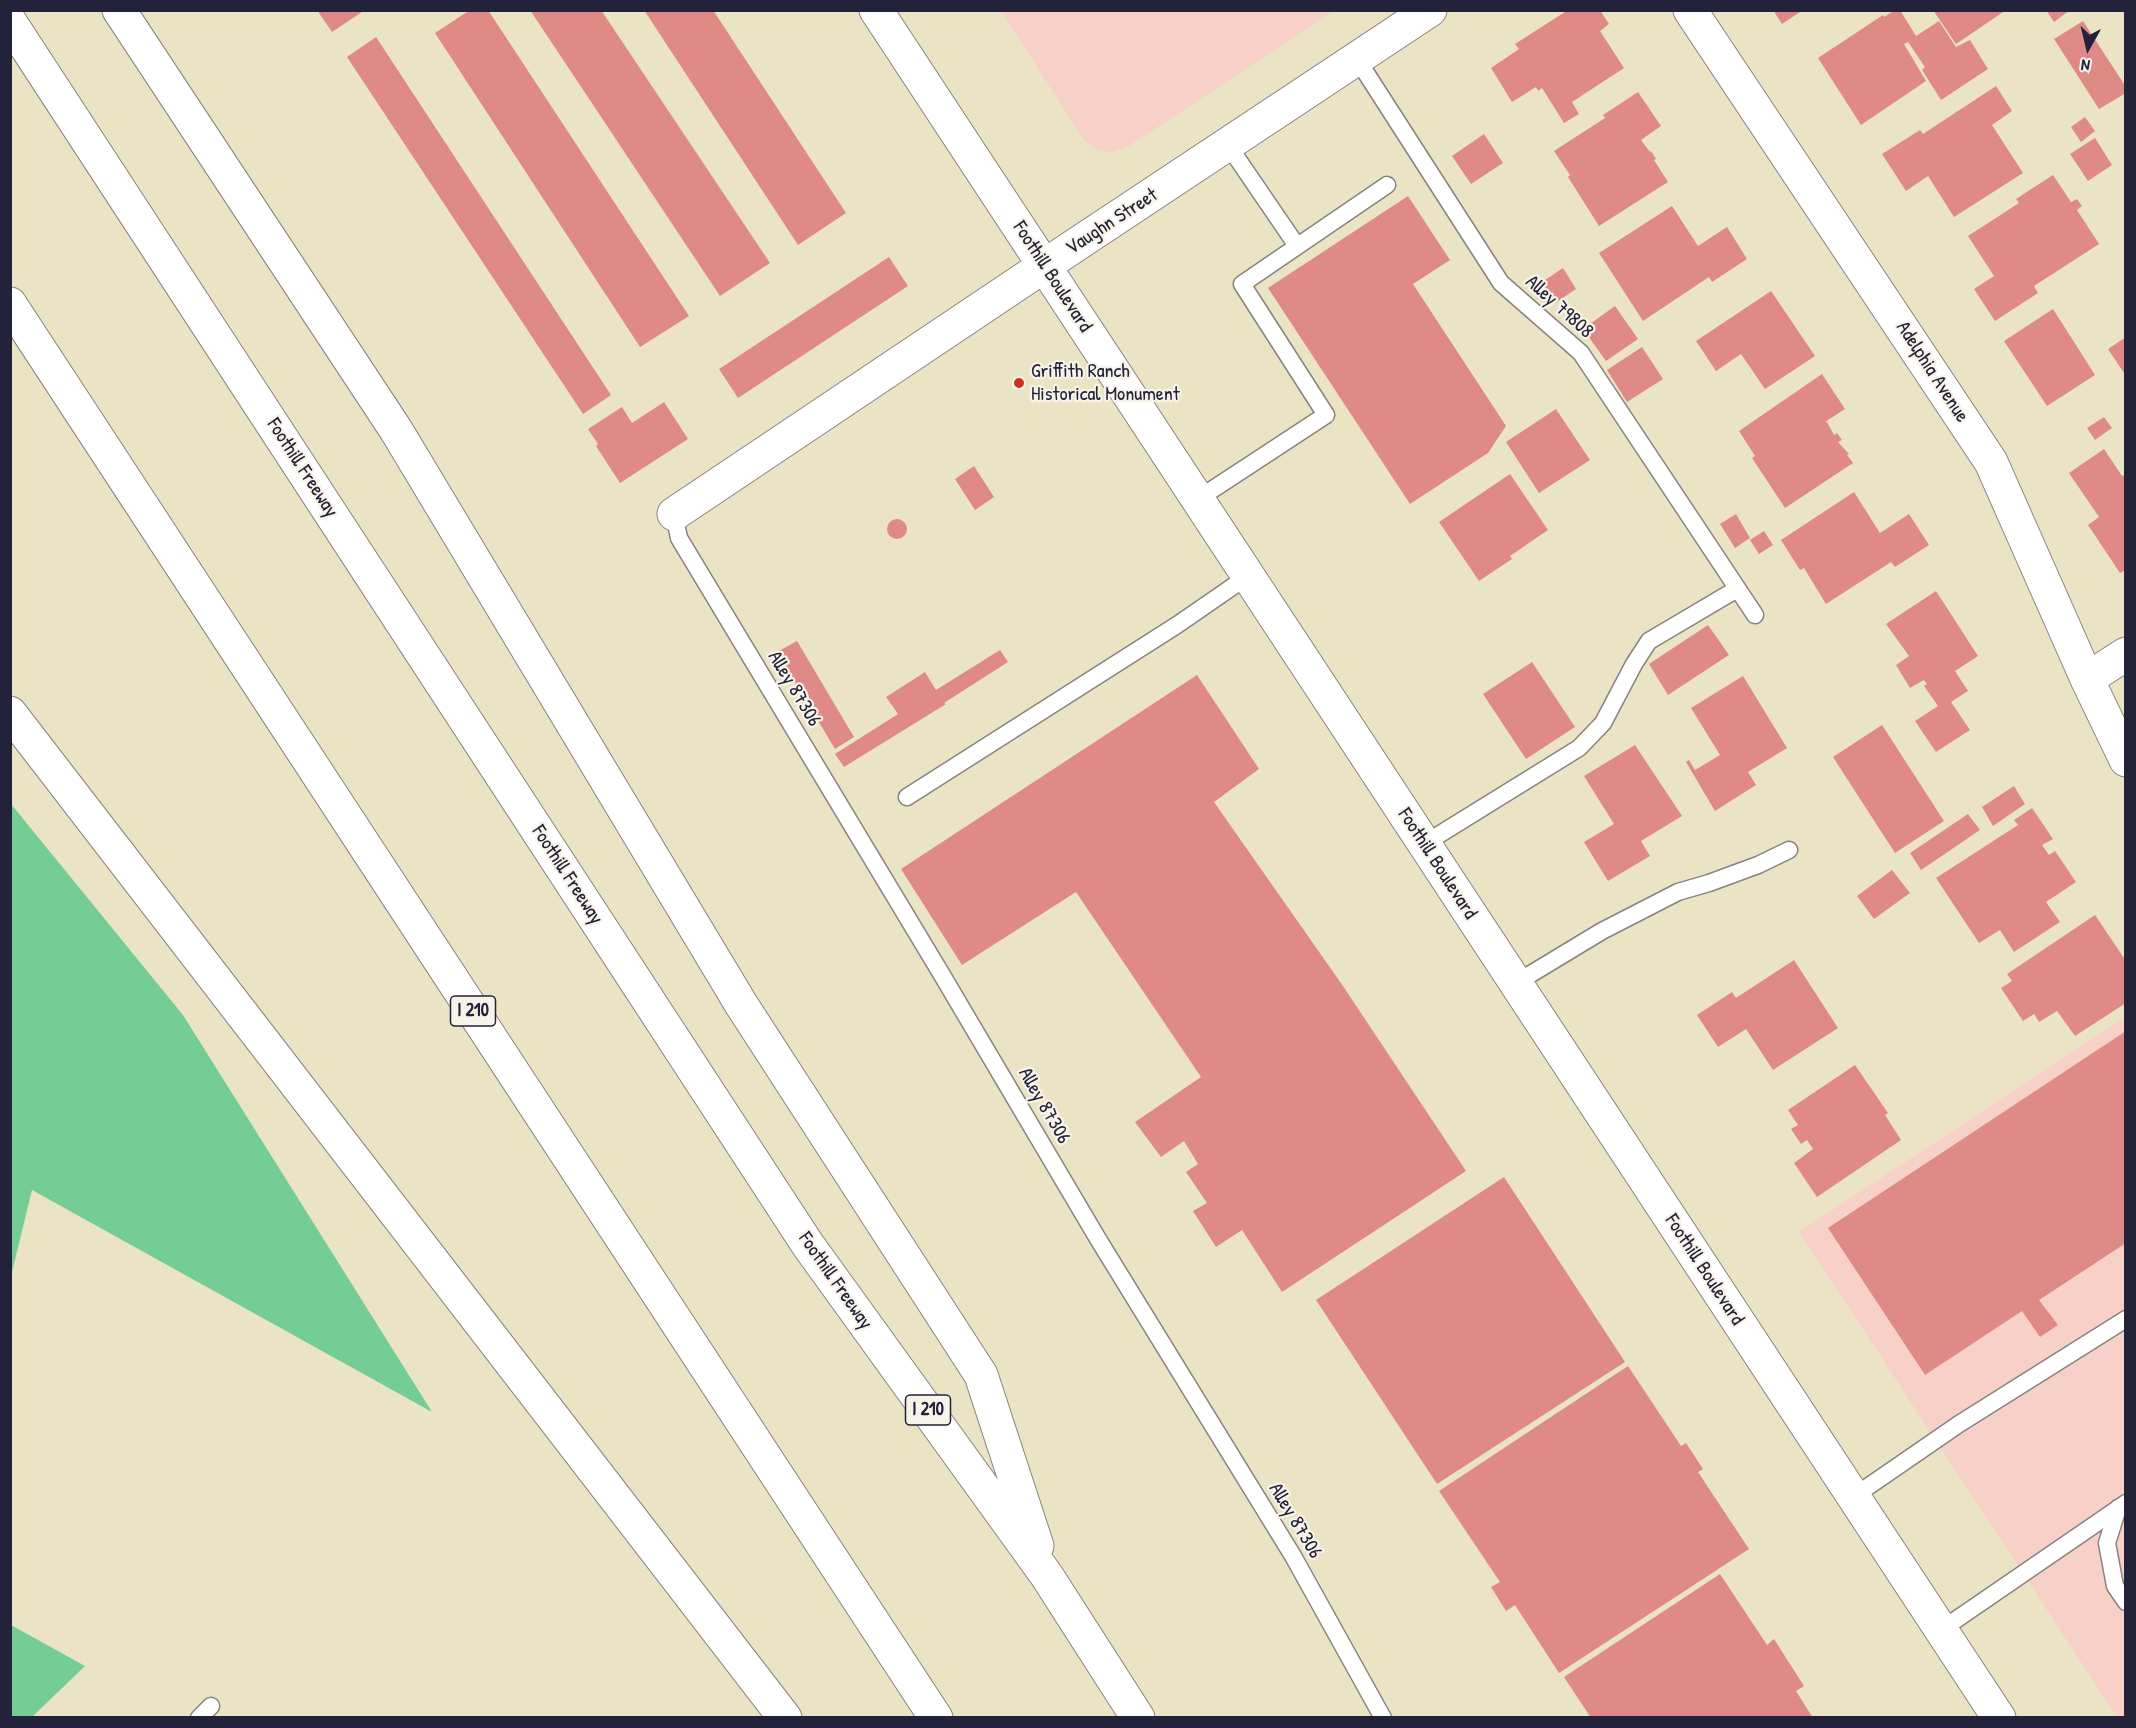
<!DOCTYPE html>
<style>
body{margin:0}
#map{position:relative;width:2136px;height:1728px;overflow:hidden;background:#ebe4c4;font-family:"Patrick Hand",sans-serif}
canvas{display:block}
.frame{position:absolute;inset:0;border:12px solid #22223b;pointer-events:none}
.north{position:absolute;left:2058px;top:18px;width:60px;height:60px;-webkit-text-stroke:4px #f7f3e8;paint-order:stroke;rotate:188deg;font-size:16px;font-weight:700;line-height:24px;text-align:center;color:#22223b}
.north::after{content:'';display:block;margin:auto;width:21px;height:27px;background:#22223b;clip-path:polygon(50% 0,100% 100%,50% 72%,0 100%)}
</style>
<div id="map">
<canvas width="2136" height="1728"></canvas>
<div class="frame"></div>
<div class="north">N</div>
</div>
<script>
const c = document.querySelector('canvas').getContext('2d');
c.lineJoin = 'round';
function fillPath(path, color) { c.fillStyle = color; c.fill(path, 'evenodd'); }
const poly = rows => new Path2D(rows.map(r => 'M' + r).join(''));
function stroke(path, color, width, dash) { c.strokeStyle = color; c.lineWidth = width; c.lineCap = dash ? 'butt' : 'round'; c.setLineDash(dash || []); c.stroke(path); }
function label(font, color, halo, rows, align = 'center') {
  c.font = font + ' "Patrick Hand",sans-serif'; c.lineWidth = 4.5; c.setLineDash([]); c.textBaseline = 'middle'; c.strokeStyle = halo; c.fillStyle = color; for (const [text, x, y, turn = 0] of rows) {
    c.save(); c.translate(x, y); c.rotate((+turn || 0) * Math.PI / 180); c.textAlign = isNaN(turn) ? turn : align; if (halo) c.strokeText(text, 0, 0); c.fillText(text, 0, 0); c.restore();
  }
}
fillPath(poly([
 [1001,11,1334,11,1126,148,1110,153,1097,150,1084,140],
 [2125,1017,2125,1717,2117,1717,1799,1232]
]), '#f7d1c8');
fillPath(poly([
 [11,804,183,1015,432,1412,32,1190,11,1276],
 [11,1625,85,1666,32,1717,11,1717]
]), '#73cd94');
fillPath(poly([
 [317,10,365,10,332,32],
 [470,10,488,10,689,316,640,347,435,33],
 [530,10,601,10,770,263,720,296],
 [644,10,713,10,846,213,798,245],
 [1568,10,1600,10,1609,24,1600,31,1624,68,1572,102,1579,114,1564,123,1542,88,1538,91,1536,87,1512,102,1491,68,1519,49,1515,44],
 [1773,10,1803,10,1782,24],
 [1895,10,1900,10,1916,36,1939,21,1956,47,1970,40,1988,69,1941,100,1922,70,1925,67,1908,42,1904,44,1926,81,1861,125,1818,58,1883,15,1884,17],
 [1933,10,2006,10,1956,44],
 [2046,10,2070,10,2054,22],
 [2083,21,2126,87,2126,93,2099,109,2054,39],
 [376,37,611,395,583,414,347,57],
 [1996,86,2012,111,1992,125,2023,173,1954,217,1928,176,1906,191,1882,154,1920,130,1923,134],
 [1638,92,1661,126,1641,140,1650,152,1651,151,1656,159,1654,160,1668,182,1599,226,1568,177,1570,175,1554,151,1605,118,1603,115],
 [2085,117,2095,131,2081,142,2071,127],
 [1484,134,1503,163,1471,184,1452,156],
 [2095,138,2112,165,2088,181,2070,154],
 [2053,175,2071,202,2077,199,2082,206,2077,210,2099,244,2034,286,2038,293,1995,321,1974,289,1994,276,1968,236,2019,203,2016,199],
 [1408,196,1450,260,1413,284,1506,426,1488,453,1410,504,1268,288],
 [1672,206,1698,246,1727,227,1747,259,1712,282,1709,277,1643,321,1599,253],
 [889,257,908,286,738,398,719,369],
 [1563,268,1576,289,1555,303,1542,282],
 [1771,291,1815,356,1765,389,1741,354,1716,371,1696,341],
 [1615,306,1638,339,1606,361,1583,329],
 [2053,309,2095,375,2047,406,2004,341],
 [2126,337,2126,376,2108,349],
 [1642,347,1663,379,1627,402,1607,370],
 [1822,374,1845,409,1825,422,1827,422,1834,435,1837,433,1842,440,1838,442,1849,454,1847,455,1853,463,1785,508,1752,458,1755,456,1739,431],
 [664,402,688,439,620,483,596,446,598,444,588,429,622,407,632,423],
 [1556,409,1590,460,1539,493,1506,442],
 [2104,417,2112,428,2095,440,2087,428],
 [2104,449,2122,476,2126,474,2126,570,2120,573,2088,525,2099,517,2069,473],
 [974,466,994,497,975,510,955,479],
 [1510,474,1548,530,1510,556,1512,559,1479,581,1439,522],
 [1854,492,1880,533,1909,514,1929,545,1895,567,1891,562,1826,604,1804,568,1800,570,1781,540],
 [1736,514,1750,538,1735,548,1720,524],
 '887 529a10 10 0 1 1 20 0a10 10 0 1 1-20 0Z',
 [1764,531,1773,545,1759,554,1750,540],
 [1936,591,1978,656,1955,671,1968,691,1951,702,1970,730,1936,752,1915,721,1938,706,1924,686,1927,684,1924,680,1910,688,1896,665,1909,656,1886,624],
 [1708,625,1729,655,1668,695,1649,664],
 [797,641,854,737,835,749,777,652],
 [1000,650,1008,662,944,703,946,704,844,767,835,754,898,714,886,697,925,672,936,690],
 [1532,662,1575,727,1526,759,1483,694],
 [1197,675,1259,769,1214,802,1343,986,1466,1171,1282,1292,1242,1230,1216,1247,1193,1211,1207,1203,1186,1172,1198,1164,1184,1141,1161,1157,1135,1122,1201,1077,1076,892,962,965,901,869],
 [1743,676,1787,748,1748,772,1756,785,1715,811,1686,762,1689,760,1695,770,1720,755,1691,708],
 [1882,725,1944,821,1895,853,1833,757],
 [1635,745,1682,816,1641,841,1650,856,1608,881,1584,842,1614,824,1584,776],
 [2014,786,2025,804,1993,826,1982,807],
 [2032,808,2053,839,2042,845,2049,855,2055,851,2076,882,2046,902,2060,922,2014,952,2000,930,1979,943,1936,878,2018,825,2014,820],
 [1968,814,1980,830,1921,870,1910,853],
 [1892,870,1910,893,1874,919,1857,896],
 [2095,915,2126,961,2126,1003,2075,1036,2057,1011,2039,1022,2034,1014,2023,1021,2001,988,2012,981,2007,974],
 [1794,960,1838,1028,1773,1070,1746,1029,1718,1047,1697,1015,1732,992,1736,998],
 [2126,1031,2126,1243,2039,1300,2058,1325,2040,1337,2022,1311,1925,1375,1828,1228],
 [1855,1065,1888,1113,1885,1115,1901,1140,1817,1197,1794,1163,1813,1149,1807,1140,1801,1144,1791,1129,1798,1125,1788,1110],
 [1504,1177,1625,1362,1437,1484,1316,1300],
 [1628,1366,1681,1446,1686,1443,1703,1469,1698,1472,1749,1549,1559,1673,1515,1605,1506,1611,1491,1587,1500,1582,1439,1491],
 [1720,1574,1767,1645,1774,1639,1804,1686,1796,1691,1813,1718,1591,1718,1564,1677]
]), '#df8a87');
const service = poly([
 [1357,59,1501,283,1581,353,1755,615],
 [1228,145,1297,246],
 [1198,499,1326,415,1242,284,1387,185],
 [674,514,679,538,942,975,1098,1239,1293,1556,1383,1718],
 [907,797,1177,625,1248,576],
 [1424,844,1579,748,1603,723,1634,664,1649,641,1737,589],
 [1516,983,1602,931,1678,892,1709,883,1758,865,1789,850],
 [1853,1497,1959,1424,2126,1319],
 [2118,1508,2107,1543,2115,1586,2126,1602],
 [1941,1630,2126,1503],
 [199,1718,211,1706]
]);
const minor = poly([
 [1690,10,1991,462,2087,679,2126,760],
 [674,514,1044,266],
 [2087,679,2126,654]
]);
const tertiary = poly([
 [1044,266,1430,10]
]);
const primary = poly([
 [876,10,1999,1718]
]);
const motorway = poly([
 [119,10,396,430,741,1004,981,1375,1037,1546],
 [10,22,808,1245,1047,1576,1138,1718],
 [10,304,936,1718],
 [10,713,785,1718]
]);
stroke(service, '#868380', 19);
stroke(minor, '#868380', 35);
stroke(tertiary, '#868380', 35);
stroke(primary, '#868380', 35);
stroke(motorway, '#868380', 35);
stroke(service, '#fff', 16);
stroke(minor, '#fff', 33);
stroke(tertiary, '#fff', 33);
stroke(primary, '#fff', 33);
stroke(motorway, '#fff', 33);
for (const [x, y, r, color] of [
 [1019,383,6,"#c8321e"]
]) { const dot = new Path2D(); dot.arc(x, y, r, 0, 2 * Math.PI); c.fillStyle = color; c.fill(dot); stroke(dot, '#f7f3e8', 2); }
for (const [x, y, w] of [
 [473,1011,45],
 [928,1410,45]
]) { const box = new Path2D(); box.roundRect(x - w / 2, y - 15, w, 30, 4.5); c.fillStyle = '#f7f3e8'; c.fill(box); stroke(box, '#22223b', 1.5); }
label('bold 18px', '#22223b', null, [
 ["I 210",473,1011],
 ["I 210",928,1410]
]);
label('20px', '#22223b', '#f7f3e8', [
 ["Vaughn Street",1112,222,-33],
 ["Foothill Boulevard",1052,277,57],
 ["Alley 79808",1559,307,42],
 ["Adelphia Avenue",1932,372,57],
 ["Foothill Freeway",302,468,57],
 ["Alley 87306",794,689,59],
 ["Foothill Boulevard",1437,864,57],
 ["Foothill Freeway",567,875,57],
 ["Alley 87306",1044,1106,60],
 ["Foothill Boulevard",1704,1270,57],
 ["Foothill Freeway",835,1281,55],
 ["Alley 87306",1295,1521,59]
]);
label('20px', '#22223b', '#f7f3e8', [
 ["Griffith Ranch",1031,372],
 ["Historical Monument",1031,395]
], 'left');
</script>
